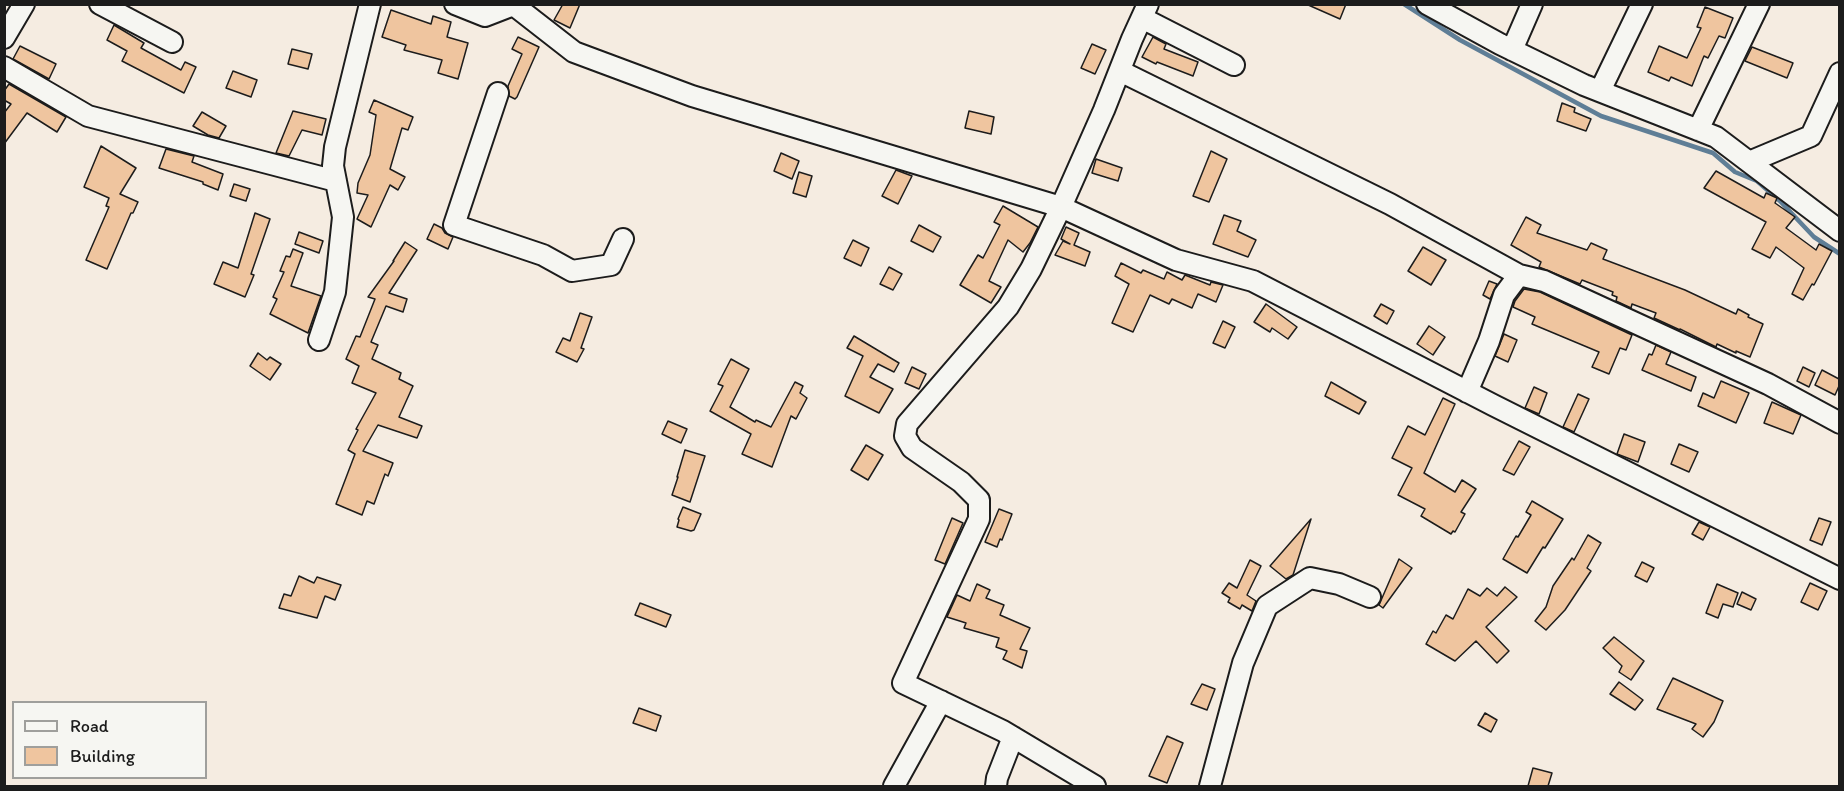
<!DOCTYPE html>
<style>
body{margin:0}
#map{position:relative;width:1844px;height:791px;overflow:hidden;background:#f5ece1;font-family:Itim,sans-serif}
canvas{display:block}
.frame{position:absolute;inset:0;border:6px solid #1c1c1c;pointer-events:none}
.legend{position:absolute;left:12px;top:701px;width:195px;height:78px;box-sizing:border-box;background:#f6f6f2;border:2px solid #9f9f9c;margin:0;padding:8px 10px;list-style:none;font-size:18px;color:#1c1c1c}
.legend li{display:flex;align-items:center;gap:12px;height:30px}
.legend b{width:30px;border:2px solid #9f9f9c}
</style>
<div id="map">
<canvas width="1844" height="791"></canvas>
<div class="frame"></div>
<ul class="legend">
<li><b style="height:8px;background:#f6f6f2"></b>Road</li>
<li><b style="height:16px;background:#efc59f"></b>Building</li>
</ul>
</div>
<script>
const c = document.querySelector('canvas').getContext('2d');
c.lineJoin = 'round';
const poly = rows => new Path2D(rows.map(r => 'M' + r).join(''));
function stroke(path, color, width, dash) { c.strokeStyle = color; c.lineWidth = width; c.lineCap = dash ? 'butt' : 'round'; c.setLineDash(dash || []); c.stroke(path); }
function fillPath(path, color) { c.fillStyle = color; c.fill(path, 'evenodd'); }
stroke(poly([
 [1404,4,1460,40,1601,116,1713,153,1735,172,1757,181,1780,201,1814,237,1840,254]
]), '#5f7e96', 4.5);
const building = poly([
 [563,4,580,4,570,28,554,20,563,4],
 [1306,4,1346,4,1340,19,1306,4],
 [1705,7,1733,18,1725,38,1719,36,1708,58,1704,56,1692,86,1671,77,1669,81,1648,72,1659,46,1687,58,1701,28,1697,27,1705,7],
 [391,10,431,24,433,16,451,22,447,37,468,43,458,79,438,73,442,60,404,50,406,45,382,37,391,10],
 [114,25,144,43,141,48,181,70,185,62,196,67,184,93,122,61,127,51,107,40,114,25],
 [518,37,539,47,517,97,515,99,509,96,508,86,522,54,512,49,518,37],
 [1153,37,1166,44,1164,49,1198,62,1193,76,1157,62,1156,64,1142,57,1153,37],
 [1092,44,1106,50,1095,74,1081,68,1092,44],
 [20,46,56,64,49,79,13,59,20,46],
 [1752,47,1793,63,1787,78,1745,61,1752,47],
 [292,49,312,54,308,69,288,64,292,49],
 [233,71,257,80,251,97,226,88,233,71],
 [9,84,66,117,57,132,27,113,4,144,4,113,11,104,4,100,4,91,9,84],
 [374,100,413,117,408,130,402,128,390,169,405,177,398,190,390,185,371,227,357,219,368,195,357,193,358,183,370,155,376,115,369,112,374,100],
 [1562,103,1575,108,1574,112,1591,119,1586,131,1557,121,1562,103],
 [293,111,326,119,322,135,302,130,289,156,276,153,293,111],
 [969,111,994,117,991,134,965,128,969,111],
 [202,112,226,126,219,138,208,135,193,126,202,112],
 [101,146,136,168,120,194,138,202,133,213,131,213,107,269,86,260,109,207,106,206,109,198,84,187,101,146],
 [166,149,194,156,192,162,223,174,218,190,203,184,203,182,159,168,166,149],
 [1211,151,1227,159,1209,202,1193,196,1211,151],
 [781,153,799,161,792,179,774,171,781,153],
 [1096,159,1122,168,1118,181,1092,173,1096,159],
 [896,170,912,176,898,204,882,196,896,170],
 [1716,171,1764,198,1766,193,1777,198,1775,203,1795,217,1786,228,1816,250,1819,244,1832,251,1814,285,1812,284,1803,300,1792,294,1804,268,1776,247,1770,258,1752,249,1766,222,1704,188,1716,171],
 [799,172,812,176,806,197,793,193,799,172],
 [234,184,250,189,246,201,230,196,234,184],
 [1003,206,1038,227,1030,243,1023,252,1008,240,989,281,1001,287,991,303,960,285,978,255,983,258,1000,225,994,222,1003,206],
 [255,213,270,219,251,274,254,275,245,297,214,284,223,262,238,268,255,213],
 [1224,215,1241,221,1237,231,1256,240,1248,257,1213,244,1224,215],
 [1526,217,1541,225,1537,233,1587,250,1591,243,1607,250,1603,259,1685,290,1736,314,1738,309,1749,315,1748,317,1763,324,1750,357,1736,351,1736,353,1717,344,1716,347,1680,329,1680,330,1654,318,1656,313,1632,304,1631,308,1616,301,1617,297,1612,295,1613,292,1582,280,1580,284,1539,267,1541,262,1511,245,1526,217],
 [434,224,442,228,445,233,453,237,448,249,427,239,434,224],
 [919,225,941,237,933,252,911,241,919,225],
 [1066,227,1079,233,1074,245,1090,252,1085,266,1055,255,1063,241,1070,244,1061,239,1066,227],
 [299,232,323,241,319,253,295,244,299,232],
 [853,240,869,248,861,266,844,258,853,240],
 [405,242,417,250,389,293,407,299,403,312,386,306,371,342,378,345,372,359,401,373,399,379,413,386,399,417,422,426,417,438,378,425,363,451,393,463,388,476,385,474,374,504,367,501,362,515,336,504,355,454,348,450,358,430,356,429,376,393,352,383,359,366,346,359,356,336,360,337,375,299,368,297,394,261,393,261,405,242],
 [1423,247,1446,260,1431,285,1408,271,1423,247],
 [293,249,303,253,291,286,321,296,308,333,270,314,277,299,273,297,284,272,280,271,286,256,290,257,293,249],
 [1121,263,1141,273,1143,270,1164,279,1167,272,1182,280,1185,275,1210,285,1211,282,1223,285,1216,302,1198,294,1192,308,1172,299,1169,304,1150,295,1133,332,1112,323,1129,284,1115,276,1121,263],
 [889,267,902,274,893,290,880,284,889,267],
 [1489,281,1497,284,1490,299,1483,295,1489,281],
 [1524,289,1540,292,1632,335,1626,350,1620,348,1609,374,1592,367,1599,352,1532,324,1535,317,1513,307,1515,301,1524,289],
 [1266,304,1297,327,1288,339,1272,328,1270,332,1254,322,1266,304],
 [1381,304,1394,311,1387,324,1374,316,1381,304],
 [580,313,592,317,581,348,584,349,577,362,556,352,563,338,570,341,580,313],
 [1223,321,1235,327,1225,348,1213,343,1223,321],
 [1429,326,1445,337,1433,355,1417,344,1429,326],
 [1504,334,1517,340,1508,362,1495,356,1504,334],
 [854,336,899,363,894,372,878,364,870,377,893,389,879,413,845,396,863,356,847,348,854,336],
 [1656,345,1671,352,1666,364,1696,377,1691,391,1642,370,1649,354,1652,355,1656,345],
 [258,353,267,360,270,357,281,364,270,380,250,366,258,353],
 [731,359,749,369,730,407,755,422,756,420,771,427,795,382,803,386,800,393,807,398,796,419,791,416,772,467,742,454,751,434,710,411,723,386,718,384,731,359],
 [912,367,926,374,919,389,905,383,912,367],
 [1803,367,1815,373,1809,387,1797,381,1803,367],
 [1822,370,1839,379,1839,386,1835,395,1815,385,1822,370],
 [1721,381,1749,393,1736,423,1698,406,1703,393,1714,398,1721,381],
 [1331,382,1366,402,1359,414,1325,396,1331,382],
 [1534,387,1547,393,1539,414,1525,408,1534,387],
 [1578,394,1589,399,1574,432,1563,427,1578,394],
 [1443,398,1455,404,1424,473,1455,492,1462,480,1476,489,1461,512,1465,514,1455,532,1453,531,1451,534,1421,516,1425,509,1398,495,1412,468,1392,458,1408,426,1425,435,1443,398],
 [1772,402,1801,415,1793,434,1764,423,1772,402],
 [668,421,687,429,681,443,662,434,668,421],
 [1624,434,1645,442,1638,462,1617,454,1624,434],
 [1519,441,1530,447,1514,475,1503,470,1519,441],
 [1679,444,1698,452,1689,472,1671,464,1679,444],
 [866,445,883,455,868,480,851,470,866,445],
 [685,450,705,456,690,502,672,495,678,477,677,477,685,450],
 [1532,501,1563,519,1545,548,1543,547,1527,573,1503,559,1516,536,1518,537,1531,515,1526,512,1532,501],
 [683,507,701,514,694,530,691,531,677,527,679,520,678,519,683,507],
 [999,509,1012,514,1002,540,1000,539,997,547,985,542,999,509],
 [952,518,963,523,945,564,935,560,952,518],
 [1819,518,1831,522,1822,545,1810,540,1819,518],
 [1311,519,1293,575,1286,579,1270,566,1311,519],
 [1699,522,1710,527,1703,540,1692,534,1699,522],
 [1588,535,1601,543,1587,568,1591,571,1565,610,1546,630,1535,621,1546,607,1553,586,1572,558,1574,560,1588,535],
 [1399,559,1412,568,1383,608,1379,605,1399,559],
 [1250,560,1261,566,1247,595,1256,601,1252,611,1242,605,1240,609,1228,602,1230,598,1222,593,1229,583,1237,588,1250,560],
 [1642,562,1654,568,1647,582,1635,576,1642,562],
 [299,576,314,583,317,577,341,585,335,600,325,596,317,618,279,608,284,594,291,596,299,576],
 [1810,583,1827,591,1818,610,1801,602,1810,583],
 [977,584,990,590,986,598,1004,605,1000,615,1030,628,1020,649,1027,651,1022,668,1003,659,1007,651,996,647,999,638,964,628,966,623,947,617,957,595,970,601,977,584],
 [1717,584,1738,593,1733,607,1723,604,1718,618,1706,613,1717,584],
 [1505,587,1517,597,1486,627,1509,651,1497,663,1476,641,1455,661,1426,644,1433,631,1436,633,1446,615,1453,619,1468,589,1480,596,1487,588,1497,596,1505,587],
 [1742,592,1756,599,1751,610,1737,604,1742,592],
 [640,603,671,615,666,627,635,615,640,603],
 [1614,637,1644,661,1631,680,1619,672,1622,666,1603,648,1614,637],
 [1673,678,1723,701,1714,722,1703,737,1692,729,1696,724,1657,709,1673,678],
 [1619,682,1643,700,1635,710,1610,694,1619,682],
 [1202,684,1215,689,1207,710,1191,704,1202,684],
 [639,708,661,716,656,731,633,723,639,708],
 [1485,713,1497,720,1491,732,1478,725,1485,713],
 [1167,736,1183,743,1167,783,1149,776,1167,736],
 [1533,768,1552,773,1548,786,1528,786,1533,768]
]);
fillPath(building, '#efc59f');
stroke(building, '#1c1c1c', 1.5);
const minor = poly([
 [100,4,172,42],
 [455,4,485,16,516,4],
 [1427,4,1500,44,1584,85,1716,137,1840,231],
 [515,6,574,52,692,96,1061,207,1176,260,1253,281,1493,405,1840,579],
 [1142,18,1234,65],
 [4,38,24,4],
 [1512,50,1532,4],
 [4,67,88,116,336,181],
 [1120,71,1390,204,1519,275,1544,281,1768,384,1840,423],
 [1600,91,1642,4],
 [498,93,454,225,543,255,572,271,611,265,623,239],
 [1698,130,1759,4],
 [1749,162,1811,136,1840,73],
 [319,340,335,292,343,217,333,166,335,147,370,4],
 [1467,392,1489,341,1504,295,1519,275],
 [894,786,941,701],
 [996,786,997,778,1013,737],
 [1095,786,1003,731,903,683,979,519,979,500,961,482,912,448,905,436,907,424,1008,307,1031,269,1061,207,1104,110,1132,39,1148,4],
 [1210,786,1243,663,1267,606,1310,578,1339,584,1370,597]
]);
stroke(minor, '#1c1c1c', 24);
stroke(minor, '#f6f6f2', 20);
</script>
